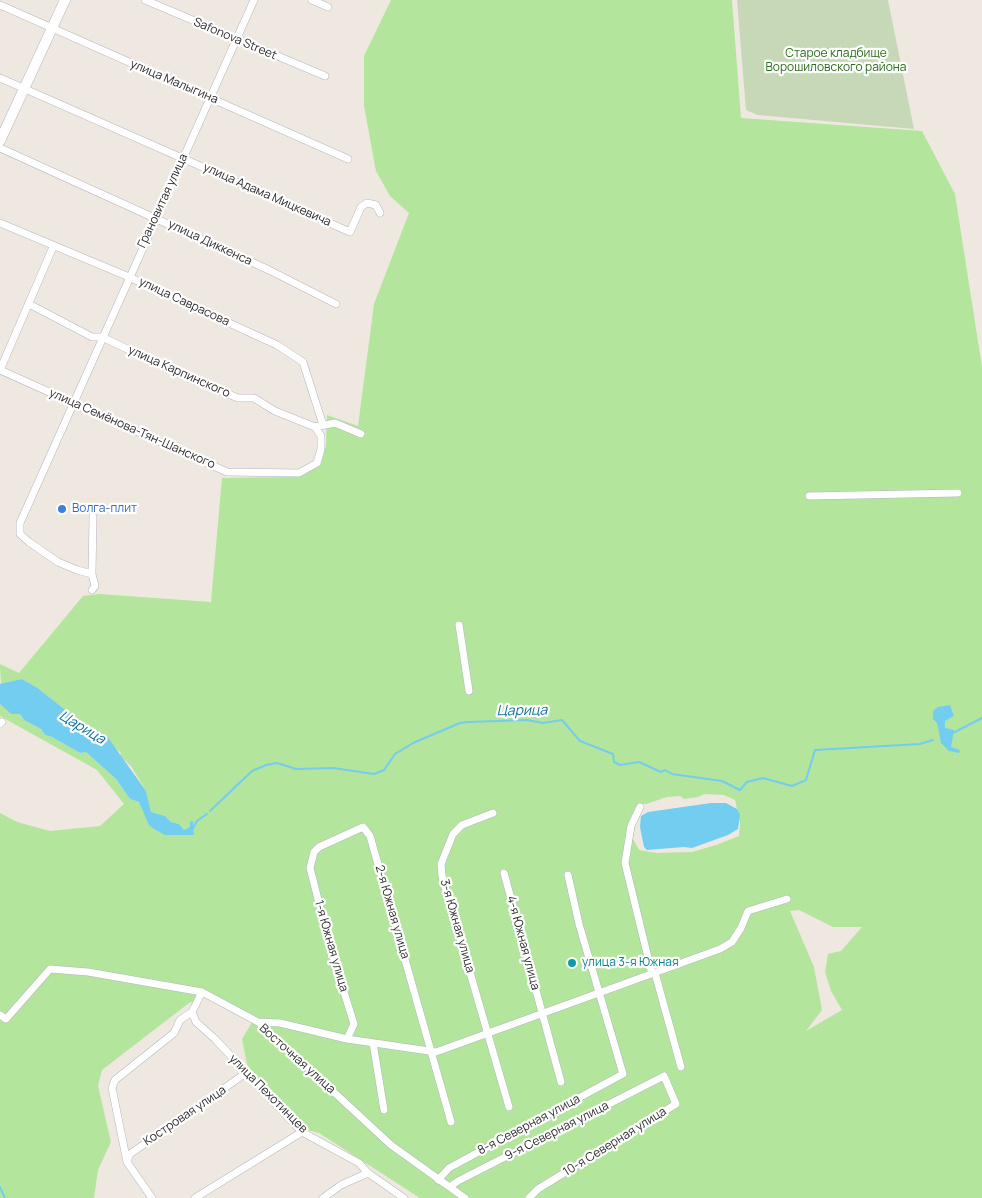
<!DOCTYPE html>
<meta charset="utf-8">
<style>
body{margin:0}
canvas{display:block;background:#eee8e0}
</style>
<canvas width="982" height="1198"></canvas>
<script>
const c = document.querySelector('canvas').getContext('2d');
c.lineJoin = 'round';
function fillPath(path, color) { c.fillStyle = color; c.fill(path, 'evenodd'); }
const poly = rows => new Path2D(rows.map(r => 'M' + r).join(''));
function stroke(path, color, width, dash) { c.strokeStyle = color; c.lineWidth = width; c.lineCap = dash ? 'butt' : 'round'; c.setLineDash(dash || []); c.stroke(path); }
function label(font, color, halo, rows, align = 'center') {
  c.font = font + ' Manrope,sans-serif'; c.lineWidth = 4.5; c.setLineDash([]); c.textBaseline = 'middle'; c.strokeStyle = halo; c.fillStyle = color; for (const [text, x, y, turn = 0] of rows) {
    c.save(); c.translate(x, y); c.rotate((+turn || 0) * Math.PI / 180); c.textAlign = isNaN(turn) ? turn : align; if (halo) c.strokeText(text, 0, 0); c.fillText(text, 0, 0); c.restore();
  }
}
fillPath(poly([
 [391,0,732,0,741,118,922,131,955,194,982,367,982,1198,420,1198,319,1133,308,1130,248,1069,242,1039,254,1019,208,996,189,1003,102,1070,98,1086,111,1142,98,1170,94,1198,0,1198,0,813,17,822,50,831,100,826,124,804,97,770,0,716,0,704,11,714,20,714,24,720,41,729,45,735,52,737,80,753,85,751,116,779,130,799,139,802,180,835,194,835,193,821,190,827,184,830,179,824,171,822,165,816,151,812,146,791,131,766,120,756,121,753,112,745,107,736,78,720,39,689,22,679,1,685,0,664,19,673,83,596,99,594,211,602,222,478,297,477,321,465,326,445,327,415,358,426,374,304,409,213,390,196,376,171,364,106,364,56],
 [704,794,724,795,735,800,740,823,739,836,716,845,692,852,657,853,639,850,633,839,639,804,646,804,667,797,680,796,684,799,698,797],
 [799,910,833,927,862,927,841,951,828,954,825,972,831,991,842,1010,806,1031,822,1010,814,967,790,911]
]), '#b4e59c');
fillPath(poly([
 [737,0,888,0,914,129,758,115,746,110]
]), '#c7d8b7');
fillPath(poly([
 [22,679,39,689,78,720,107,736,146,791,151,812,165,816,171,822,179,824,184,830,190,827,190,822,193,821,194,835,165,835,154,829,149,825,139,802,130,799,116,779,86,752,80,753,52,737,45,735,41,729,24,720,20,714,11,714,0,704,0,684],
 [950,705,954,716,945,721,945,728,954,730,951,747,960,750,959,753,949,751,941,743,937,723,933,719,933,711,938,707],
 [711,803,726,803,737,809,740,815,738,829,728,835,692,848,684,847,647,850,644,847,640,827,641,816,648,812]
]), '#73cdf0');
stroke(poly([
 [951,734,982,718],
 [210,811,252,771,266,765,277,763,296,769,333,768,374,774,384,770,395,754,413,743,460,723,468,722,527,720,543,723,562,720,580,741,613,754,614,762,620,765,639,762,661,772,665,770,672,774,722,781,740,790,747,782,763,778,792,786,806,780,815,750,920,744,933,740],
 [192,830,197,821,207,814],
 [0,1187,5,1198]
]), '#73cdf0', 2);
const street = poly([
 [145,0,325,76],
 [312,0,328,7],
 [0,5,348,159],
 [0,78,350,232,361,207,367,203,376,205,380,213],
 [0,148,269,270,336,304],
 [0,223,129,277,277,345,303,362,323,425],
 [29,304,92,337,102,337,188,378,238,398,254,398,275,411,315,427,335,423,361,434],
 [0,370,227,472,299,473,317,463,321,449,321,436,315,427],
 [0,370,53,247],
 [809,496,958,493],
 [92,574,77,570,58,562,29,542,20,534,20,523,254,0],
 [92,590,95,586,92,574,93,517],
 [459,625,469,691],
 [0,724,2,722],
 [640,807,631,826,625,863,651,970,655,973,681,1067],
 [493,813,462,825,453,834,441,864,442,876,509,1107],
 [504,873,561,1082],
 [192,1012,196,1022,215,1039,302,1132,359,1163,368,1173,404,1198],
 [0,1015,6,1019,50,969,88,972,202,992,258,1022,391,1145,465,1198],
 [258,1022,280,1023,347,1039,436,1052,720,949,732,942,741,928,748,911,787,899],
 [347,1039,354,1024,332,954,310,868,314,852,319,847,363,827,370,836,451,1122],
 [373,1043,384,1110],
 [127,1161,130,1154,246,1073],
 [438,1180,449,1168,623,1074,579,924,568,875],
 [451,1186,458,1181,664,1076,676,1104,538,1189,529,1198],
 [152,1198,127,1162,112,1088,115,1080,174,1033,180,1020,192,1012,202,992],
 [195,1198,302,1132],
 [323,1198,341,1185,368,1173]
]);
const secondary = poly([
 [0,141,65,0]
]);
stroke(street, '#b3b6c0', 8);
stroke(secondary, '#b3b6c0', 11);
stroke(street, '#fff', 7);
stroke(secondary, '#fff', 10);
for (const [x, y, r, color] of [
 [62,509,5,"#3f7fe0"],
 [572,963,5,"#0f9aa8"]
]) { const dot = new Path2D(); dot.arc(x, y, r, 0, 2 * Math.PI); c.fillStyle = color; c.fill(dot); stroke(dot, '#fff', 2); }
label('12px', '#2d2d2d', '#fff', [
 ["Safonova Street",235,39,23],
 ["улица Малыгина",174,82,23],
 ["улица Адама Мицкевича",267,195,24],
 ["Грановитая улица",163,201,-65],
 ["улица Диккенса",210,243,25],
 ["улица Саврасова",184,302,25],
 ["улица Карпинского",179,372,24],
 ["улица Семёнова-Тян-Шанского",132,429,24],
 ["2-я Южная улица",392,912,74],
 ["3-я Южная улица",457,926,74],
 ["4-я Южная улица",523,943,75],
 ["1-я Южная улица",331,946,74],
 ["Восточная улица",297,1059,42],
 ["улица Пехотинцев",268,1094,45],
 ["Костровая улица",185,1116,-34],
 ["8-я Северная улица",529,1125,-28],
 ["9-я Северная улица",557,1131,-27],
 ["10-я Северная улица",615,1142,-32]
]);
label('12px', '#2b6d1b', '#fff', [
 ["Старое кладбище",836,54],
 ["Ворошиловского района",836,68]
]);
label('12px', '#366cbe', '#fff', [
 ["Волга-плит",72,509]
], 'left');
label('12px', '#0d838f', '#fff', [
 ["улица 3-я Южная",582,963]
], 'left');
label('italic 14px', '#0d6da1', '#fff', [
 ["Царица",522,711,-1],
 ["Царица",82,728,31]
]);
</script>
